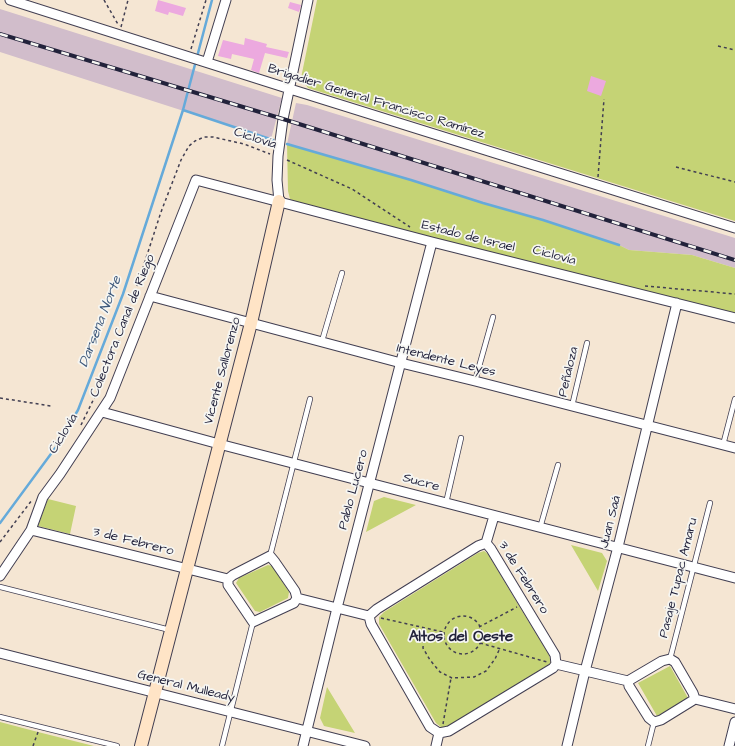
<!DOCTYPE html>
<meta charset="utf-8">
<style>
body{margin:0}
canvas{display:block;background:#f5e6d3}
</style>
<canvas width="735" height="746"></canvas>
<script>
const c = document.querySelector('canvas').getContext('2d');
c.lineJoin = 'round';
function fillPath(path, color) { c.fillStyle = color; c.fill(path, 'evenodd'); }
const poly = rows => new Path2D(rows.map(r => 'M' + r).join(''));
function stroke(path, color, width, dash) { c.strokeStyle = color; c.lineWidth = width; c.lineCap = dash ? 'butt' : 'round'; c.setLineDash(dash || []); c.stroke(path); }
function label(font, color, halo, rows, align = 'center') {
  c.font = font + ' "Architects Daughter",sans-serif'; c.lineWidth = 3.5; c.setLineDash([]); c.textBaseline = 'middle'; c.strokeStyle = halo; c.fillStyle = color; for (const [text, x, y, turn = 0] of rows) {
    c.save(); c.translate(x, y); c.rotate((+turn || 0) * Math.PI / 180); c.textAlign = isNaN(turn) ? turn : align; if (halo) c.strokeText(text, 0, 0); c.fillText(text, 0, 0); c.restore();
  }
}
fillPath(poly([
 [0,9,282,98,271,139,0,52],
 [296,103,307,105,735,238,735,268,692,255,629,250,619,245,543,220,483,203,287,144]
]), '#d1bdcb');
fillPath(poly([
 [317,0,735,0,735,221,308,88,301,78],
 [287,144,411,180,483,203,543,220,619,245,629,250,692,255,735,268,735,315,296,202,290,199,288,191],
 [384,497,416,505,366,532,374,501],
 [48,499,76,506,70,534,38,526],
 [571,545,602,553,607,561,598,591],
 [484,551,488,554,519,606,549,655,551,663,450,726,442,728,436,723,379,624,379,617,384,612,478,553],
 [268,565,272,566,289,592,288,598,260,612,255,611,236,583,239,578],
 [670,666,688,698,657,716,638,683],
 [327,687,355,733,324,726,320,718],
 [0,722,38,732,94,746,0,746]
]), '#c5d375');
stroke(poly([
 [183,110,273,140],
 [287,144,411,180,483,203,543,220,619,245],
 [0,523,56,447,78,410,123,294,183,110,212,0]
]), '#65aada', 2.5);
fillPath(poly([
 [158,0,186,8,183,16,169,12,168,15,155,11],
 [290,2,301,5,299,12,288,8],
 [245,38,267,44,266,47,289,52,287,58,265,53,259,73,251,70,254,59,232,54,231,59,218,56,223,40,244,45],
 [591,76,606,81,601,96,587,91]
]), '#eca9df');
const lane = poly([
 [322,341,342,273],
 [475,381,493,317],
 [572,406,587,343],
 [723,445,735,399],
 [446,503,461,438],
 [540,528,558,465],
 [270,556,310,399],
 [0,587,170,630],
 [670,659,710,503],
 [0,717,117,746],
 [222,746,253,622],
 [648,746,654,722]
]);
const street = poly([
 [10,0,290,89,735,228],
 [207,62,226,0],
 [279,201,277,180,278,156,283,119,308,0],
 [150,296,401,363,475,381,735,448],
 [102,412,219,444,735,578],
 [31,530,228,579],
 [486,543,494,516],
 [0,576,31,530,43,497,60,474,110,398,196,180,432,242,735,318],
 [228,579,228,585,253,622,294,603,297,598],
 [228,579,233,575,270,556,275,562,295,591,297,598],
 [297,598,369,616],
 [369,616,377,609,478,546,486,543,491,549,555,655,556,664],
 [369,616,371,624,430,727,439,733,449,731,553,668,556,664],
 [0,653,365,746],
 [556,664,628,681],
 [628,681,629,686,649,718,654,722,661,720,695,699],
 [628,681,662,661,670,659,675,662,693,693,695,699],
 [695,699,735,709],
 [303,746,337,608,432,242],
 [436,746,439,733],
 [567,746,585,671,618,547,677,303],
 [729,746,735,722]
]);
const secondary = poly([
 [141,746,251,323,279,201]
]);
stroke(lane, '#423f52', 6);
stroke(street, '#423f52', 11);
stroke(secondary, '#423f52', 14);
stroke(poly([
 [104,0,119,26],
 [121,27,128,0],
 [718,46,735,50],
 [191,49,206,0],
 [287,160,352,189,410,227],
 [676,167,735,182],
 [598,177,604,99],
 [645,286,735,294],
 [0,398,51,406],
 [81,425,105,376,121,335,161,212,181,160,189,146,195,141,204,137,213,137,244,144,270,154],
 [0,542,32,500],
 '444 635a19 19 0 1 1 38 0a19 19 0 1 1-38 0Z',
 [381,618,443,632],
 [479,627,517,607],
 [424,628,423,648,430,660,440,672,452,678,474,677,486,671,495,659,500,648],
 [480,643,547,662],
 [443,724,451,678],
 [33,746,38,732]
]), '#423f52', 1.5, [3, 3]);
stroke(lane, '#fff', 4.5);
stroke(street, '#fff', 9);
stroke(secondary, '#ffe4c6', 12);
const rail = poly([
 [0,34,283,119,735,260]
]);
stroke(rail, '#22223b', 4);
stroke(rail, '#f6f6f2', 2.5, [8]);
label('13px', '#22223b', '#f6f6f2', [
 ["Brigadier General Francisco Ramírez",376,102,17],
 ["Ciclovía",255,139,18],
 ["Estado de Israel",468,237,14],
 ["Ciclovía",554,256,15],
 ["Colectora Canal de Riego",123,326,-68],
 ["Intendente Leyes",446,361,14],
 ["Vicente Sallorenzo",223,371,-75],
 ["Peñaloza",569,372,-77],
 ["Ciclovía",64,434,-59],
 ["Sucre",421,483,15],
 ["Pablo Lucero",354,490,-75],
 ["Juan Saá",611,522,-76],
 ["3 de Febrero",133,542,14],
 ["3 de Febrero",523,578,58],
 ["Pasaje Tupac Amaru",679,578,-76],
 ["General Mulleady",186,687,14]
]);
label('italic 14px', '#3d587b', '#f6f6f2', [
 ["Darsena Norte",101,322,-69]
]);
label('bold 15px', '#22223b', '#f6f6f2', [
 ["Altos del Oeste",461,638]
]);
</script>
